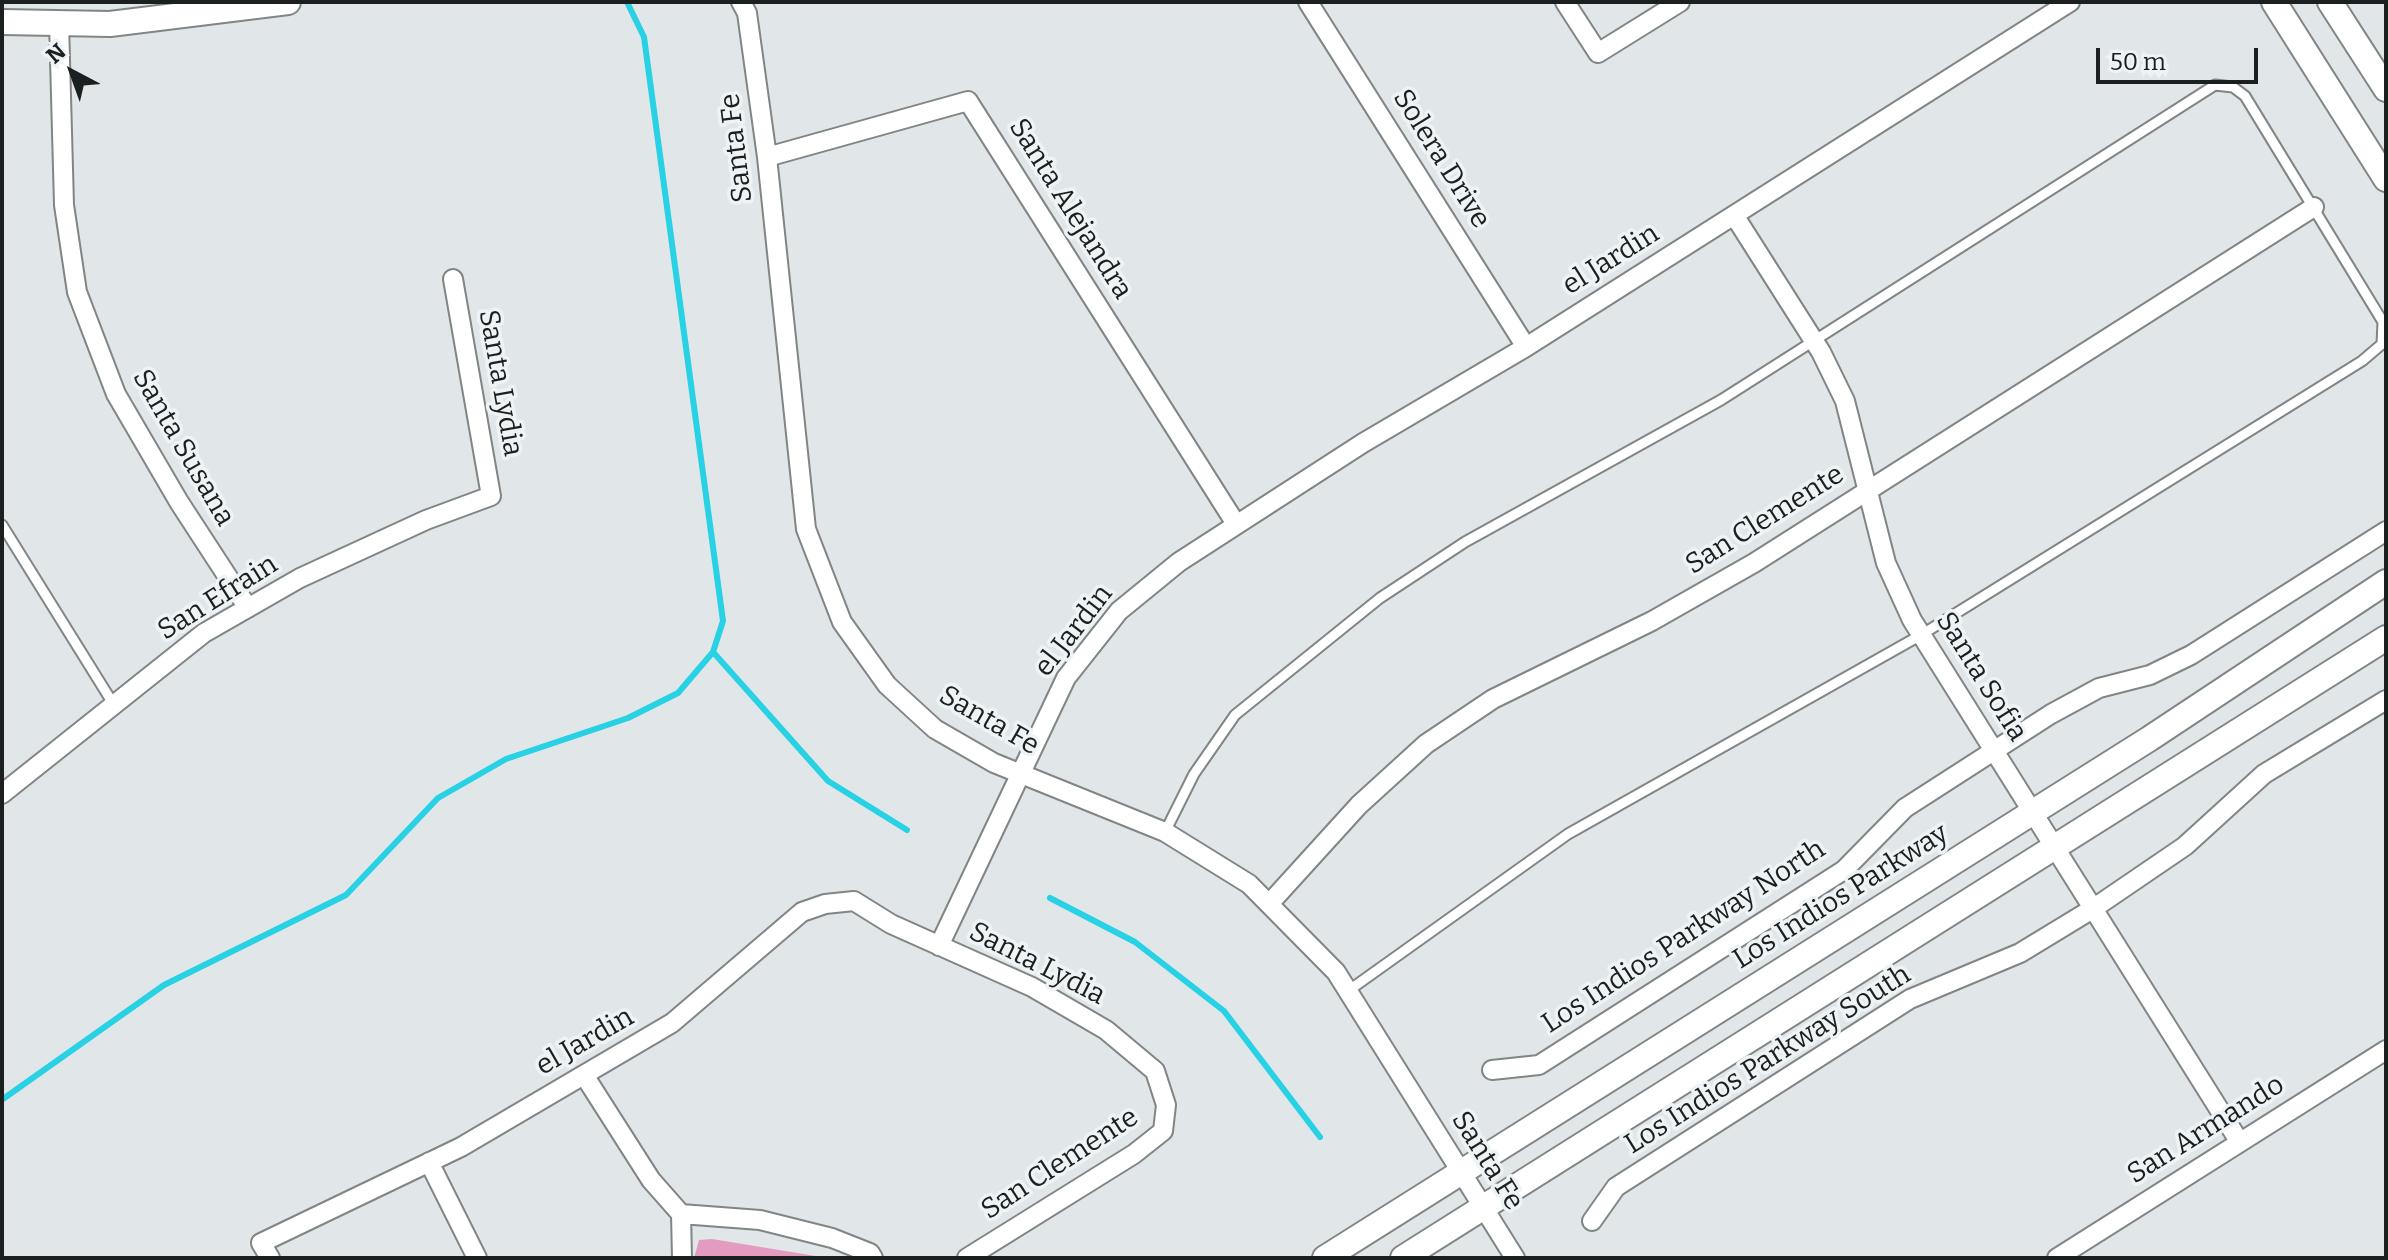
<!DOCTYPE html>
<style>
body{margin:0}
#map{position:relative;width:2388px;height:1260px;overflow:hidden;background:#e1e7e8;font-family:Bitter,serif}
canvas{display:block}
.frame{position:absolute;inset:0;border:4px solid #1c1f1f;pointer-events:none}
.north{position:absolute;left:32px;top:32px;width:80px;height:80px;-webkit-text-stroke:6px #eef4f5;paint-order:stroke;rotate:319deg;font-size:22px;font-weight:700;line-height:32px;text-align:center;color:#1c1f1f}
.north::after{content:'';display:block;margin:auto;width:28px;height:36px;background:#1c1f1f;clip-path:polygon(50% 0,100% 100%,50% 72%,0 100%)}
.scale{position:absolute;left:2096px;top:48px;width:162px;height:36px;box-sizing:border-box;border:4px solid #1c1f1f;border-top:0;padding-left:10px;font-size:24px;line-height:28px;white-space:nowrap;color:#1c1f1f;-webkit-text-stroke:6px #eef4f5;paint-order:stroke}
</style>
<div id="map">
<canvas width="2388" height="1260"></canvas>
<div class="frame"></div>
<div class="north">N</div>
<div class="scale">50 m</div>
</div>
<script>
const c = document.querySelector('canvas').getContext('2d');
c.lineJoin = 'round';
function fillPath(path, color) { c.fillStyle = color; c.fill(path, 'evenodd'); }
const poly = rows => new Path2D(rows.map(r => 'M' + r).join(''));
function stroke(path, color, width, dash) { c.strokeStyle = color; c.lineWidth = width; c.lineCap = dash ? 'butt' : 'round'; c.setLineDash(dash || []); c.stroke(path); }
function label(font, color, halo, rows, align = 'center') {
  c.font = font + ' Bitter,serif'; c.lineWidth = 7; c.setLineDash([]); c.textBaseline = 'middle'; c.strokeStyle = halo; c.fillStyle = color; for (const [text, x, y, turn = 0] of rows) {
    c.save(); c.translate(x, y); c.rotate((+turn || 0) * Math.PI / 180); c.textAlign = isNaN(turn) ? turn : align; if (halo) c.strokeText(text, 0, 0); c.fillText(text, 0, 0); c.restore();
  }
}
fillPath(poly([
 [712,1239,828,1258,829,1258,694,1258,699,1240]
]), '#e39bc0');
stroke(poly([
 [713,652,828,781,907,830],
 [1050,898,1135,942,1224,1011,1320,1137],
 [3,1099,164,985,346,895,438,798,506,759,628,718,678,693,713,652,723,621,644,37,627,2]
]), '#28d1e4', 6);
const lane = poly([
 [2,525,114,705],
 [1165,832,1194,774,1235,715,1380,598,1465,542,1721,400,2215,85,2233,87,2245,96,2383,322,2382,344,2362,361,1921,635,1568,834,1348,991]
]);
const street = poly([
 [741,2,747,13,767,157,806,529,842,622,887,685,935,729,994,763,1165,832,1249,884,1336,972,1515,1258],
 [1308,2,1526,347],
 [1565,2,1598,53,1680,2],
 [59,23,64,205,77,292,116,394,179,502,248,608],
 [767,157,968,101,1236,524],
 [1734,215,1821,352,1845,401,1886,563,1912,620,2239,1141],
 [2,794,204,633,300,578,426,520,491,496,453,279],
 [1269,904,1359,805,1426,744,1493,699,1652,621,1754,563,2314,207],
 [939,946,1066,678,1119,611,1179,562,1363,443,1526,347,2070,2],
 [1492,1070,1539,1065,1844,870,1905,808,2051,714,2099,688,2150,675,2191,655,2386,531],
 [584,1075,651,1180,681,1214,682,1258],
 [429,1162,477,1258],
 [681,1214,760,1220,832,1238,870,1253,873,1258],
 [1592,1221,1616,1187,1910,999,2020,953,2094,908,2185,846,2264,774,2386,700],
 [270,1258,261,1243,461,1147,672,1023,802,912,825,904,854,901,891,924,1032,987,1106,1030,1155,1071,1166,1105,1163,1131,1134,1154,967,1258],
 [2057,1258,2386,1050]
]);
const secondary = poly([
 [2274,2,2386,179],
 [2330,2,2386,89],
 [2,22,110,24,288,2],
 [1325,1258,2149,739,2386,582],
 [1403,1258,2386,638]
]);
stroke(lane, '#808585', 13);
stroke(street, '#808585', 22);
stroke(secondary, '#808585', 28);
stroke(lane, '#fff', 9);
stroke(street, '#fff', 18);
stroke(secondary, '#fff', 24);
label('28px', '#1c1f1f', '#eef4f5', [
 ["Santa Fe",737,148,-97],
 ["Solera Drive",1441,159,58],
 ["Santa Alejandra",1070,209,58],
 ["el Jardin",1611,260,-32],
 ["Santa Lydia",500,383,80],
 ["Santa Susana",183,448,60],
 ["San Clemente",1765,520,-32],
 ["San Efrain",218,598,-32],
 ["el Jardin",1074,631,-52],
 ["Santa Sofia",1981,677,58],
 ["Santa Fe",989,721,30],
 ["Los Indios Parkway",1841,897,-32],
 ["Los Indios Parkway North",1684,937,-33],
 ["Santa Lydia",1037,964,27],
 ["el Jardin",585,1042,-30],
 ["Los Indios Parkway South",1768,1060,-32],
 ["San Armando",2206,1130,-32],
 ["Santa Fe",1487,1161,58],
 ["San Clemente",1060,1164,-33]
]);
</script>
